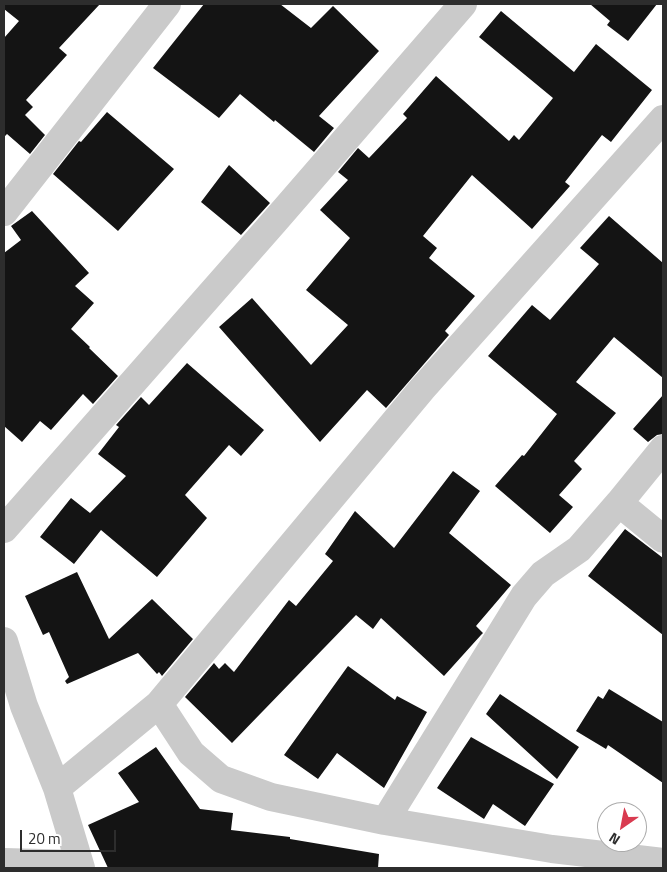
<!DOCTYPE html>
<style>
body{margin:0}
#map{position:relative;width:667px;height:872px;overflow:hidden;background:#fff;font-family:"Titillium Web",sans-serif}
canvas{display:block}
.frame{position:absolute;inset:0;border:5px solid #2d2d2d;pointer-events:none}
.north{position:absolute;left:597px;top:802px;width:50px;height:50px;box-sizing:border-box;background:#fff;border:1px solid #ababab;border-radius:50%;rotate:213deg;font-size:14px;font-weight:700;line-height:20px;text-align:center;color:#2d2d2d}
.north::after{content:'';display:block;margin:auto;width:18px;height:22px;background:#d93b50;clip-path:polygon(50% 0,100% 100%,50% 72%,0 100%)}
.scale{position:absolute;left:20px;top:830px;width:96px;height:22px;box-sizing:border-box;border:2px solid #2d2d2d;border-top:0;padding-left:6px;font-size:15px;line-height:18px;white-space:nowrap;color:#2d2d2d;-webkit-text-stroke:4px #fff;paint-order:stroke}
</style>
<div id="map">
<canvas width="667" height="872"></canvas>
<div class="frame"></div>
<div class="north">N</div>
<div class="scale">20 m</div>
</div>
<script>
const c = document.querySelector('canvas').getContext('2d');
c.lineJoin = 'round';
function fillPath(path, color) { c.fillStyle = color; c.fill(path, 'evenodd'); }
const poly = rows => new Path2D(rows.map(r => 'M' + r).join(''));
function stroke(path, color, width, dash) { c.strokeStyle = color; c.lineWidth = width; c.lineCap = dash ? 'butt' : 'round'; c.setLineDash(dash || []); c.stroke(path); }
fillPath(poly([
 [4,4,100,4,59,48,67,55,26,100,33,107,25,115,45,135,30,154,7,134,4,137,4,38,19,21,4,9],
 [204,4,280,4,311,28,333,6,379,51,319,116,334,128,314,152,275,120,274,122,240,94,219,118,153,68],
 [590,4,657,4,628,41,607,25,610,21],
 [501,11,574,72,596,44,652,90,611,142,602,135,565,182,570,186,532,229,472,175,423,236,437,248,429,258,475,296,445,331,449,335,386,408,367,390,320,442,219,327,252,298,311,365,348,325,306,290,350,238,320,210,348,180,338,172,358,148,369,158,407,118,403,114,436,76,509,141,514,135,519,140,553,98,479,37],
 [107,112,174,169,118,231,53,174,79,141,81,142],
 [229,165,270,203,241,235,201,202],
 [32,211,89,273,75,286,94,303,71,329,90,347,89,348,118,376,93,404,83,394,51,430,40,421,22,442,4,426,4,253,21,240,11,226],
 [609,216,663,263,663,378,614,337,576,382,616,413,574,461,582,469,559,495,573,507,550,533,495,486,522,455,524,456,557,414,488,356,532,305,550,320,599,264,580,248],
 [187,363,264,430,241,456,229,445,185,495,207,518,157,577,101,530,74,564,40,537,71,498,90,513,126,476,98,454,119,427,116,425,141,397,149,405],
 [663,395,663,434,657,435,648,442,633,429],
 [453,471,480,491,449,533,511,585,476,626,483,633,481,635,444,676,381,618,373,629,356,615,232,743,185,697,214,663,219,669,225,663,234,672,289,600,296,606,333,561,325,554,355,511,394,548],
 [625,529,663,558,663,635,588,576],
 [77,572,109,639,152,599,193,639,162,676,159,672,157,674,138,653,67,684,65,681,69,677,49,632,43,635,25,596],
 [348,666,395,700,397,696,427,712,384,788,337,753,318,779,284,755],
 [609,689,663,722,663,783,608,745,606,749,576,731,598,696,603,699],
 [500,694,579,747,557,779,486,714],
 [471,737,554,784,525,826,493,804,484,819,437,788],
 [156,747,200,809,233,813,231,830,290,837,290,839,379,854,378,868,108,868,88,825,139,802,118,773]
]), '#141414');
stroke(poly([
 [4,212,167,4],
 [619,503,663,539],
 [4,529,274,222,463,4],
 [4,641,24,706,57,788,81,868],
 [159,704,422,389,663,119],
 [57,788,159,704,191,753,221,779,271,797,385,821,552,849,663,862],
 [385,821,524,596,543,574,579,549,619,503,663,449],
 [4,862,79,864]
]), '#cacaca', 28);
</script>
